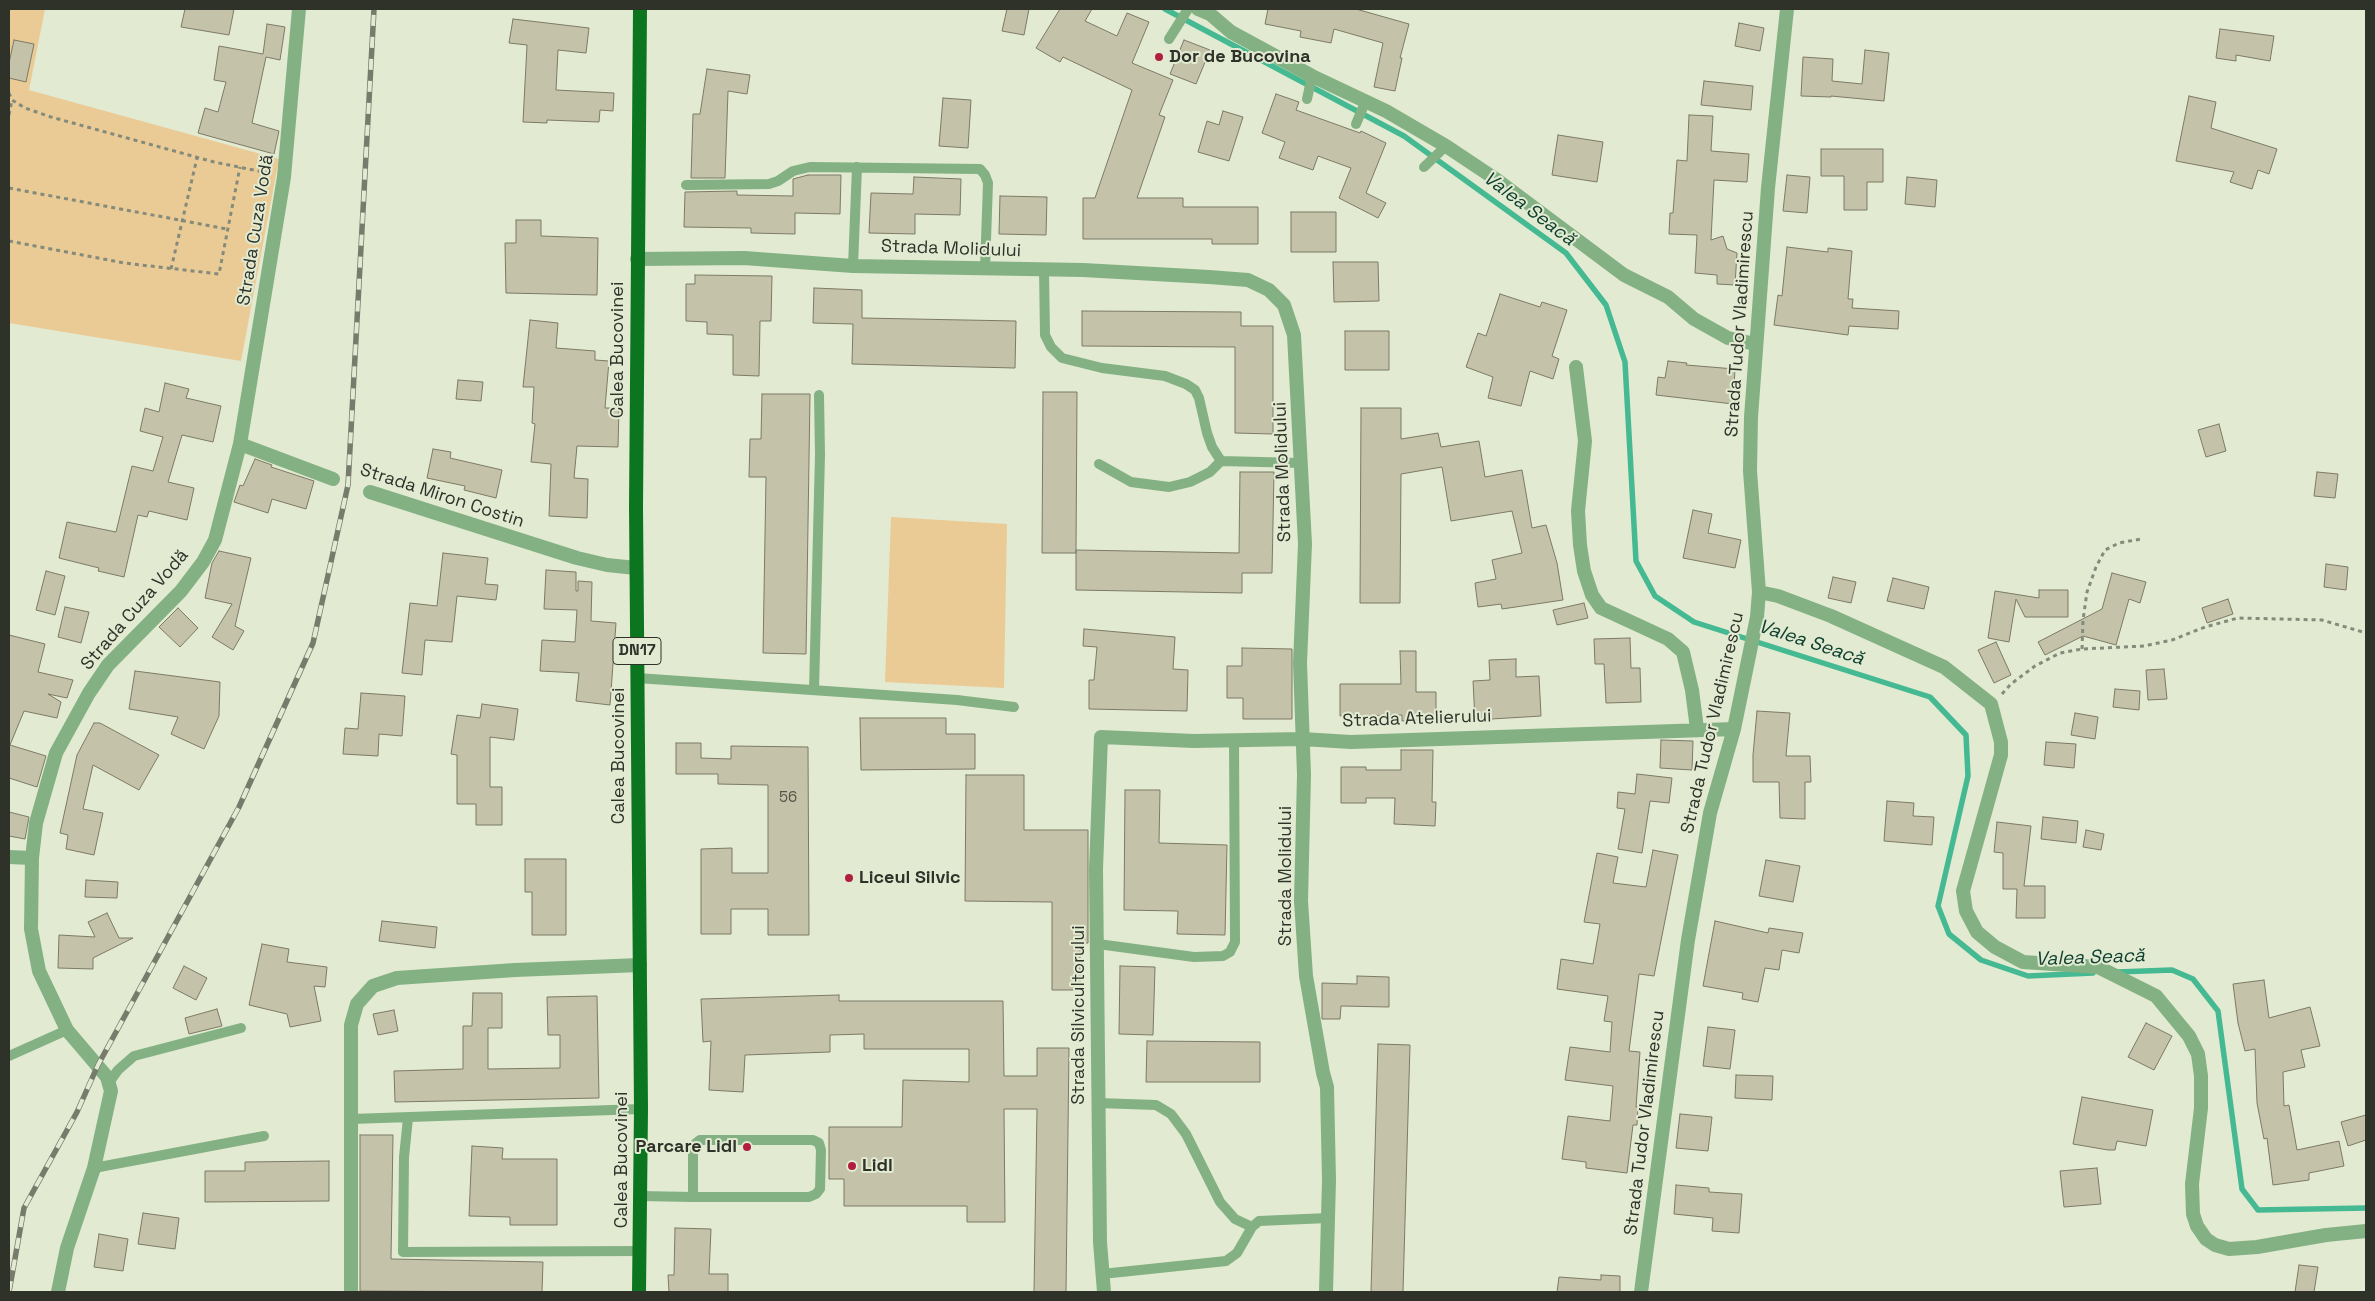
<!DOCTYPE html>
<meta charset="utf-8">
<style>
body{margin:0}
#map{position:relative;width:2375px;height:1301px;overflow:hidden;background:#e2ead2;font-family:"Space Grotesk",sans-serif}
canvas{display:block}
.frame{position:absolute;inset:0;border:10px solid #2e3229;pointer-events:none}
</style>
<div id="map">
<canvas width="2375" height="1301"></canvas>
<div class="frame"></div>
</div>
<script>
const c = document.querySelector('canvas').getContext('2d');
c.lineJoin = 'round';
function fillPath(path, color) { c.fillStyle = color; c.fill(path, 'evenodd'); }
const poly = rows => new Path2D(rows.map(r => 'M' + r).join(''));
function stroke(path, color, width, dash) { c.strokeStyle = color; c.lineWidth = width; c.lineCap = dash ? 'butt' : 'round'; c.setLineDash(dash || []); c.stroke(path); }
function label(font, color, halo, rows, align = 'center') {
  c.font = font + ' "Space Grotesk",sans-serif'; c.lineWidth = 4; c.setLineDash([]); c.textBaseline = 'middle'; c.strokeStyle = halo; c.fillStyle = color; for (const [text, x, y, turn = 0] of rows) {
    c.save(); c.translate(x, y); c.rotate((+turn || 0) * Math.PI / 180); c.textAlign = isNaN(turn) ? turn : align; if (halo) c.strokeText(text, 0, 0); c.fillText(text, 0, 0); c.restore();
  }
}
fillPath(poly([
 [9,9,45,9,29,90,279,159,241,361,9,323],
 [891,517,1007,524,1004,688,885,682]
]), '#eacb96');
stroke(poly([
 [1165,9,1404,136,1566,253,1606,305,1625,362,1636,561,1655,596,1694,622,1930,697,1966,735,1968,776,1938,906,1949,934,1981,960,2028,976,2093,973],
 [2117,972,2172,970,2193,979,2218,1011,2242,1189,2258,1210,2366,1208]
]), '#45b991', 5.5);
const building = poly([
 [185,9,234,9,229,35,181,27,185,9],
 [1007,9,1029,9,1024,35,1002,31,1007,9],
 [1060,9,1092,9,1085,21,1117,36,1127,13,1149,22,1132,63,1173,80,1159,115,1165,117,1137,198,1183,198,1183,207,1258,207,1258,244,1212,244,1212,239,1083,239,1083,198,1095,198,1132,90,1063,57,1060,62,1036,48,1060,9],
 [1268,9,1356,9,1409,24,1400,58,1402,58,1395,91,1374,87,1383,43,1334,29,1331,43,1300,37,1301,31,1265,24,1268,9],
 [513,19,589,28,586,53,558,50,556,90,614,93,613,111,600,110,599,122,547,120,547,123,523,122,527,45,509,43,513,19],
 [1739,23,1764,28,1760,51,1735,46,1739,23],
 [267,24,285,27,280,60,266,57,252,123,279,131,274,154,198,133,205,108,218,112,226,82,214,80,219,46,263,54,267,24],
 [2220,29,2274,36,2270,61,2236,55,2236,61,2216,58,2220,29],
 [14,40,34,44,26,82,9,78,9,63,14,40],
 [1184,40,1210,50,1196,84,1170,74,1184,40],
 [1865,50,1889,53,1884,101,1831,96,1831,97,1801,96,1803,57,1833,59,1832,81,1862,84,1865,50],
 [707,69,750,75,747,94,728,91,725,178,691,178,693,114,700,114,707,69],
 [1704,81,1753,86,1751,110,1701,105,1704,81],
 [1276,94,1299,102,1296,110,1360,133,1361,131,1386,143,1366,193,1386,203,1378,218,1339,198,1351,168,1318,156,1313,170,1279,158,1285,142,1262,133,1276,94],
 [2189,96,2216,102,2211,128,2277,149,2269,174,2258,170,2252,189,2230,182,2234,172,2176,161,2189,96],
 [943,98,971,100,968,148,939,146,943,98],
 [1223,111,1243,117,1229,161,1198,152,1207,121,1219,125,1223,111],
 [1689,115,1713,116,1711,151,1749,154,1747,182,1714,180,1711,240,1723,236,1727,249,1737,253,1735,285,1717,284,1717,275,1695,273,1697,235,1669,234,1670,213,1673,213,1677,160,1687,161,1689,115],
 [1558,135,1603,142,1597,182,1552,175,1558,135],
 [1821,149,1883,149,1883,182,1867,182,1867,210,1844,210,1844,176,1821,176,1821,149],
 [808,175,841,175,840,214,795,213,795,234,751,233,751,228,684,227,685,192,737,191,737,195,793,196,793,179,808,175],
 [1787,175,1810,177,1807,213,1783,211,1787,175],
 [914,177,961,179,960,215,915,214,915,234,869,233,871,193,913,194,914,177],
 [1907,177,1937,180,1935,207,1905,204,1907,177],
 [1000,196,1047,197,1046,235,999,234,1000,196],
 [1291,212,1336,212,1336,252,1291,252,1291,212],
 [516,220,541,220,541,236,598,238,597,295,506,293,505,243,516,243,516,220],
 [1787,247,1828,252,1828,248,1852,251,1848,299,1853,299,1852,308,1899,311,1898,329,1849,326,1848,335,1774,325,1778,295,1782,296,1787,247],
 [1333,262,1378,262,1379,301,1334,302,1333,262],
 [695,275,772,276,771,321,760,321,759,376,733,375,733,335,707,334,707,322,686,321,686,284,695,284,695,275],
 [814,288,862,290,862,318,1016,321,1015,368,852,364,853,324,813,323,814,288],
 [1500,294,1540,307,1542,302,1567,310,1552,356,1559,359,1553,379,1530,371,1521,406,1488,398,1493,377,1466,367,1478,333,1486,336,1500,294],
 [1082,311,1241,312,1241,326,1273,326,1273,434,1235,433,1235,347,1082,346,1082,311],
 [530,320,558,323,556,348,595,351,595,360,609,361,605,408,619,408,618,447,577,446,574,478,588,479,587,518,549,516,551,464,531,462,535,424,532,423,534,387,523,387,530,320],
 [1345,331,1389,331,1389,370,1345,370,1345,331],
 [1668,361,1687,363,1686,365,1735,369,1733,404,1656,395,1658,377,1665,378,1668,361],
 [458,380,483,382,481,401,456,399,458,380],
 [165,383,189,389,186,398,221,406,213,442,182,435,168,482,194,488,187,520,149,511,147,517,138,515,124,577,98,571,99,568,59,558,67,522,116,532,132,466,153,471,163,437,140,431,145,408,159,412,165,383],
 [1043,392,1077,392,1076,553,1042,553,1043,392],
 [762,394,810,394,806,654,763,653,766,477,749,477,750,439,761,439,762,394],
 [1361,408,1401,408,1401,439,1438,433,1441,447,1479,441,1485,477,1522,470,1532,528,1546,525,1557,563,1563,600,1502,609,1501,604,1478,607,1475,583,1496,579,1492,560,1522,553,1512,511,1451,521,1442,467,1401,474,1400,603,1360,603,1361,408],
 [2219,424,2226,451,2206,457,2198,430,2219,424],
 [433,449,451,452,450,458,502,470,496,498,464,490,465,486,427,478,433,449],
 [255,459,272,465,271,467,314,481,306,509,272,499,268,513,234,502,240,485,243,486,255,459],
 [1240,472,1274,472,1272,573,1242,573,1242,593,1076,590,1076,550,1239,553,1240,472],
 [2317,472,2338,474,2335,498,2314,496,2317,472],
 [1693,510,1712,514,1708,533,1741,540,1735,568,1683,558,1693,510],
 [219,551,251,558,235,626,244,631,233,650,212,637,232,604,205,598,212,563,219,551],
 [443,553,488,558,485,584,498,585,496,600,457,596,452,642,425,640,422,675,402,673,410,603,437,606,443,553],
 [2326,564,2348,567,2346,590,2324,587,2326,564],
 [546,570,576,572,576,591,578,591,578,581,592,582,591,621,616,623,610,705,576,701,579,673,540,671,542,640,575,642,577,610,544,609,546,570],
 [46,571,65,576,55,615,36,610,46,571],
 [2112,573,2146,582,2140,603,2129,599,2116,645,2083,636,2045,655,2038,642,2102,609,2112,573],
 [1833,577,1856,582,1851,603,1828,598,1833,577],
 [1893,578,1929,587,1924,609,1887,601,1893,578],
 [2039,590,2068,590,2068,617,2025,617,2016,599,2009,642,1988,638,1995,591,2039,598,2039,590],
 [2228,599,2233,614,2207,623,2202,608,2228,599],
 [1584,603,1588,618,1557,625,1553,610,1584,603],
 [65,607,89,612,81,643,58,637,65,607],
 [178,608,198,628,180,647,159,627,178,608],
 [1084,629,1175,637,1173,669,1188,670,1187,711,1089,709,1089,680,1094,680,1097,647,1083,646,1084,629],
 [9,635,45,644,38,672,73,680,67,698,48,694,61,702,57,718,24,711,10,745,46,756,37,787,9,778,9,635],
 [1630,638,1631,668,1640,668,1641,702,1606,703,1604,664,1595,664,1594,639,1630,638],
 [1996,642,2011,675,1994,683,1978,650,1996,642],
 [1242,648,1292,649,1292,719,1243,719,1243,698,1227,698,1227,666,1242,666,1242,648],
 [1400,651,1416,651,1416,692,1436,692,1436,721,1402,721,1402,715,1340,716,1340,684,1401,684,1400,651],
 [1516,659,1516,677,1539,676,1541,716,1475,720,1473,681,1490,680,1489,660,1516,659],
 [2164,669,2167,699,2148,700,2146,670,2164,669],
 [135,671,220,682,219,716,204,749,171,734,178,717,129,709,135,671],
 [2115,689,2140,691,2139,710,2113,707,2115,689],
 [361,693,405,696,402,736,379,734,378,756,343,754,345,728,358,729,361,693],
 [482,704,518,709,514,740,490,737,490,787,502,787,502,825,476,825,476,804,457,804,457,755,451,754,457,715,480,718,482,704],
 [1757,711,1790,713,1786,756,1810,756,1811,782,1805,782,1805,819,1780,818,1779,782,1753,782,1753,755,1757,711],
 [2075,713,2098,717,2095,739,2071,735,2075,713],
 [860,718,946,718,946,734,975,734,975,769,861,770,860,718],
 [94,723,100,723,159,755,139,790,93,765,83,809,103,813,94,855,66,849,68,835,60,833,77,755,94,723],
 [1661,740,1693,741,1692,770,1660,768,1661,740],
 [2046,742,2076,744,2074,768,2044,765,2046,742],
 [676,743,701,743,701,758,731,759,731,746,808,747,809,935,768,935,768,909,731,909,731,934,701,934,701,849,732,848,732,873,768,873,768,785,718,784,718,774,676,774,676,743],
 [1401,750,1433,750,1432,802,1436,802,1435,826,1394,824,1395,798,1366,798,1366,803,1341,803,1341,767,1366,767,1366,770,1401,770,1401,750],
 [1637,774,1672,778,1669,803,1650,801,1642,853,1618,849,1625,809,1617,808,1618,792,1635,794,1637,774],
 [966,775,1024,775,1024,830,1088,830,1088,943,1080,943,1080,990,1052,990,1052,902,965,901,966,775],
 [1125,790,1160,790,1159,843,1227,845,1225,935,1177,934,1178,911,1124,910,1125,790],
 [1887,801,1914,803,1913,816,1934,817,1932,845,1884,841,1887,801],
 [9,812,29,817,25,839,9,836,9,812],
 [2043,817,2078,821,2076,843,2041,839,2043,817],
 [1997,822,2031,826,2024,886,2045,886,2045,918,2016,918,2017,889,2003,889,2003,853,1994,852,1997,822],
 [2086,830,2104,834,2101,850,2083,847,2086,830],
 [1653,850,1678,855,1654,976,1639,974,1629,1051,1640,1052,1636,1107,1638,1107,1637,1125,1633,1125,1627,1173,1586,1168,1586,1162,1562,1159,1568,1116,1610,1121,1613,1086,1565,1080,1570,1047,1610,1052,1612,1022,1604,1021,1608,996,1557,989,1561,959,1593,964,1600,924,1584,922,1597,853,1618,857,1613,883,1646,887,1653,850],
 [525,859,566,859,566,935,532,935,532,892,525,892,525,859],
 [1766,860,1800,866,1793,902,1759,896,1766,860],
 [86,880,118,882,117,898,85,897,86,880],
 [107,913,119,938,133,938,93,958,93,969,58,968,59,935,95,937,88,922,107,913],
 [382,921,437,927,435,948,379,941,382,921],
 [1715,921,1768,933,1769,928,1803,933,1799,953,1782,950,1779,970,1765,968,1758,1002,1742,999,1743,993,1703,986,1715,921],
 [262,944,289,949,287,962,327,967,325,987,314,986,321,1021,290,1027,287,1014,249,1005,262,944],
 [184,966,207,978,196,1000,173,988,184,966],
 [1120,966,1155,967,1153,1035,1119,1034,1120,966],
 [1357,976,1389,977,1389,1007,1341,1006,1340,1019,1322,1019,1322,983,1357,984,1357,976],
 [2264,980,2269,1018,2310,1007,2320,1046,2301,1050,2305,1067,2283,1072,2284,1106,2289,1105,2297,1150,2339,1141,2344,1166,2309,1173,2309,1180,2273,1185,2267,1138,2264,1139,2257,1103,2255,1049,2245,1051,2238,1023,2233,984,2264,980],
 [473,993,502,993,502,1028,488,1028,488,1069,560,1068,560,1035,548,1035,547,997,597,996,599,1098,395,1102,394,1071,463,1069,463,1026,472,1026,473,993],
 [839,995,839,1001,1003,1001,1004,1076,1037,1076,1037,1048,1069,1048,1066,1292,1034,1292,1037,1109,1004,1109,1005,1222,967,1222,967,1206,844,1206,844,1179,829,1179,829,1127,902,1127,903,1080,969,1082,969,1049,864,1049,864,1034,830,1035,830,1052,745,1055,743,1092,709,1090,711,1041,703,1042,701,999,839,995],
 [217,1009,222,1026,189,1034,185,1018,217,1009],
 [394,1010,398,1031,378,1035,373,1014,394,1010],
 [2146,1023,2172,1036,2154,1070,2128,1057,2146,1023],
 [1708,1027,1735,1030,1730,1069,1703,1066,1708,1027],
 [1147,1041,1260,1042,1260,1082,1146,1082,1147,1041],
 [1378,1044,1410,1045,1403,1292,1371,1292,1378,1044],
 [1736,1075,1773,1076,1772,1100,1735,1098,1736,1075],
 [2082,1097,2153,1110,2146,1146,2117,1141,2115,1150,2108,1150,2073,1144,2082,1097],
 [1680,1114,1712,1117,1708,1151,1676,1148,1680,1114],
 [2366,1115,2366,1140,2348,1146,2341,1122,2366,1115],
 [360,1135,393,1135,391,1259,543,1262,542,1292,360,1291,360,1135],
 [472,1146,503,1148,502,1159,557,1159,557,1225,510,1225,510,1217,469,1216,472,1146],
 [329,1161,329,1201,205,1202,205,1171,245,1171,245,1162,329,1161],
 [2097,1168,2101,1204,2064,1207,2060,1171,2097,1168],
 [1676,1185,1709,1188,1709,1192,1742,1194,1739,1233,1712,1231,1713,1218,1674,1214,1676,1185],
 [143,1213,179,1218,175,1249,138,1244,143,1213],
 [675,1228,711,1229,709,1274,728,1274,728,1292,669,1292,668,1275,674,1275,675,1228],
 [99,1234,128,1239,123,1271,94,1267,99,1234],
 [2299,1265,2318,1267,2314,1292,2295,1292,2299,1265],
 [1601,1275,1620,1276,1620,1292,1557,1292,1559,1277,1601,1280,1601,1275]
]);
fillPath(building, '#c5c2aa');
stroke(building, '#7d7a64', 1);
stroke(poly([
 [9,93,12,100,25,108,51,117,214,162,268,173],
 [9,115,12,100],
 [9,188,227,229],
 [9,241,124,263,219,274,240,167],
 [171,269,197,158],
 [2082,649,2083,620,2087,592,2096,567,2105,550,2119,543,2141,539],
 [2002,694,2011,684,2035,666,2060,653,2082,649,2144,646,2172,640,2205,627,2238,618,2322,620,2366,633]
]), '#858b7b', 3, [4, 4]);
stroke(poly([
 [1169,39,1188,9],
 [1307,99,1312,76],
 [1356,124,1366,100],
 [1424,167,1446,146],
 [686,185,769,184,778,181,793,171,810,167,980,169,985,175,988,183,985,269],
 [853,266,857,167],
 [1044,270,1045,335,1051,347,1062,358,1102,368,1165,376,1186,384,1195,390,1199,398,1207,433,1212,447,1221,461,1301,463],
 [1099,464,1131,482,1169,487,1190,482,1210,472,1221,461],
 [637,678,957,700,1014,707],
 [814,690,820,455,819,395],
 [1098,944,1194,957,1223,956,1230,952,1235,942,1234,741],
 [9,1056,67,1030],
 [108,1084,118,1070,134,1056,241,1028],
 [1098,1103,1156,1105,1171,1114,1186,1134,1220,1202,1235,1219,1252,1227],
 [408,1118,404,1157,403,1252,640,1251],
 [352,1119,641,1109],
 [94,1168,264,1136],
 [640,1196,693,1197,693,1151,695,1144,700,1140,813,1140,819,1143,821,1150,820,1189,816,1194,809,1197,693,1197],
 [1102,1274,1226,1261,1237,1253,1252,1227,1259,1221,1328,1218]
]), '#83b183', 10);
stroke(poly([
 [1198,9,1210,14,1231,32,1312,76,1386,111,1446,146,1497,180,1624,275,1668,297,1694,319,1728,338,1755,344],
 [637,259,744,258,853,266,1083,270,1209,277,1248,280,1269,290,1284,305,1294,335,1305,544,1300,663,1304,775,1301,901,1306,976,1323,1073,1327,1087,1329,1180,1326,1292],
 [1576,367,1585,441,1578,511,1580,545,1584,571,1592,595,1601,608,1668,639,1683,652,1692,690,1697,729],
 [240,444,333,479],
 [370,492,577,558,607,565,636,568],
 [1759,592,1778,596,1831,616,1944,667,1991,704,2001,742,2001,755,1963,891,1966,911,1977,932,1995,947,2023,962,2098,967,2156,996,2189,1036,2198,1054,2201,1076,2201,1108,2192,1184,2193,1214,2197,1226,2206,1239,2215,1245,2229,1249,2257,1247,2326,1235,2366,1231],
 [9,857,32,858],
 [58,1292,67,1248,94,1168,111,1091,107,1077,67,1030,39,971,31,929,32,858,36,823,56,753,89,693,108,665,181,591,203,562,215,540,240,444,284,177,299,9],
 [351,1292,351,1025,357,1004,373,986,397,978,515,970,640,965],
 [1104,1292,1100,1242,1096,869,1101,737,1194,741,1302,739,1351,742,1734,729],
 [1641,1292,1688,940,1710,813,1734,729,1757,617,1759,592,1750,471,1751,417,1768,188,1787,9]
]), '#83b183', 14);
stroke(poly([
 [639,1292,641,1109,636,506,640,9]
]), '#0c7520', 14);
const rail = poly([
 [9,1292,24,1208,77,1112,98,1065,239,807,313,643,348,485,374,9]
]);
stroke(rail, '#767b6c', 5.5);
stroke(rail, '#e2ead2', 4, [11]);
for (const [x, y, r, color] of [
 [1159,57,5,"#b11e40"],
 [849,878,5,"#b11e40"],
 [747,1147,5,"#b11e40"],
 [852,1166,5,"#b11e40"]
]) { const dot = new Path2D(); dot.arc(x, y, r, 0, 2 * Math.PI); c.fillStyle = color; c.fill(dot); stroke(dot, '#e2ead2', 2); }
label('15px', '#545649', null, [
 ["56",788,798]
]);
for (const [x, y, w] of [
 [637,651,48]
]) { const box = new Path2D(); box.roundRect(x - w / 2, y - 13.5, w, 27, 4); c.fillStyle = '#e2ead2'; c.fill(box); stroke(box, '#2e3229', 1); }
label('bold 16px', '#2e3229', null, [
 ["DN17",637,651]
]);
label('bold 18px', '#2e3229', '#e2ead2', [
 ["Dor de Bucovina",1169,57],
 ["Liceul Silvic",859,878],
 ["Parcare Lidl",737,1147,"right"],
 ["Lidl",862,1166]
], 'left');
label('18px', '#2e3229', '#e2ead2', [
 ["Strada Cuza Vodă",256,230,-81],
 ["Strada Molidului",951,249,2],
 ["Strada Tudor Vladimirescu",1740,324,-86],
 ["Calea Bucovinei",618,350,-90],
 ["Strada Molidului",1283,472,-92],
 ["Strada Miron Costin",442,496,18],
 ["Strada Cuza Vodă",135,610,-49],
 ["Strada Atelierului",1417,719,-2],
 ["Strada Tudor Vladimirescu",1713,723,-77],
 ["Calea Bucovinei",619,756,-90],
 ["Strada Molidului",1286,876,-90],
 ["Strada Silvicultorului",1079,1015,-90],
 ["Strada Tudor Vladimirescu",1645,1123,-83],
 ["Calea Bucovinei",622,1160,-90]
]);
label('italic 19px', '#0e402f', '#e2ead2', [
 ["Valea Seacă",1529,209,37],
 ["Valea Seacă",1811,643,18],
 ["Valea Seacă",2090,958,-2]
]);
</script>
